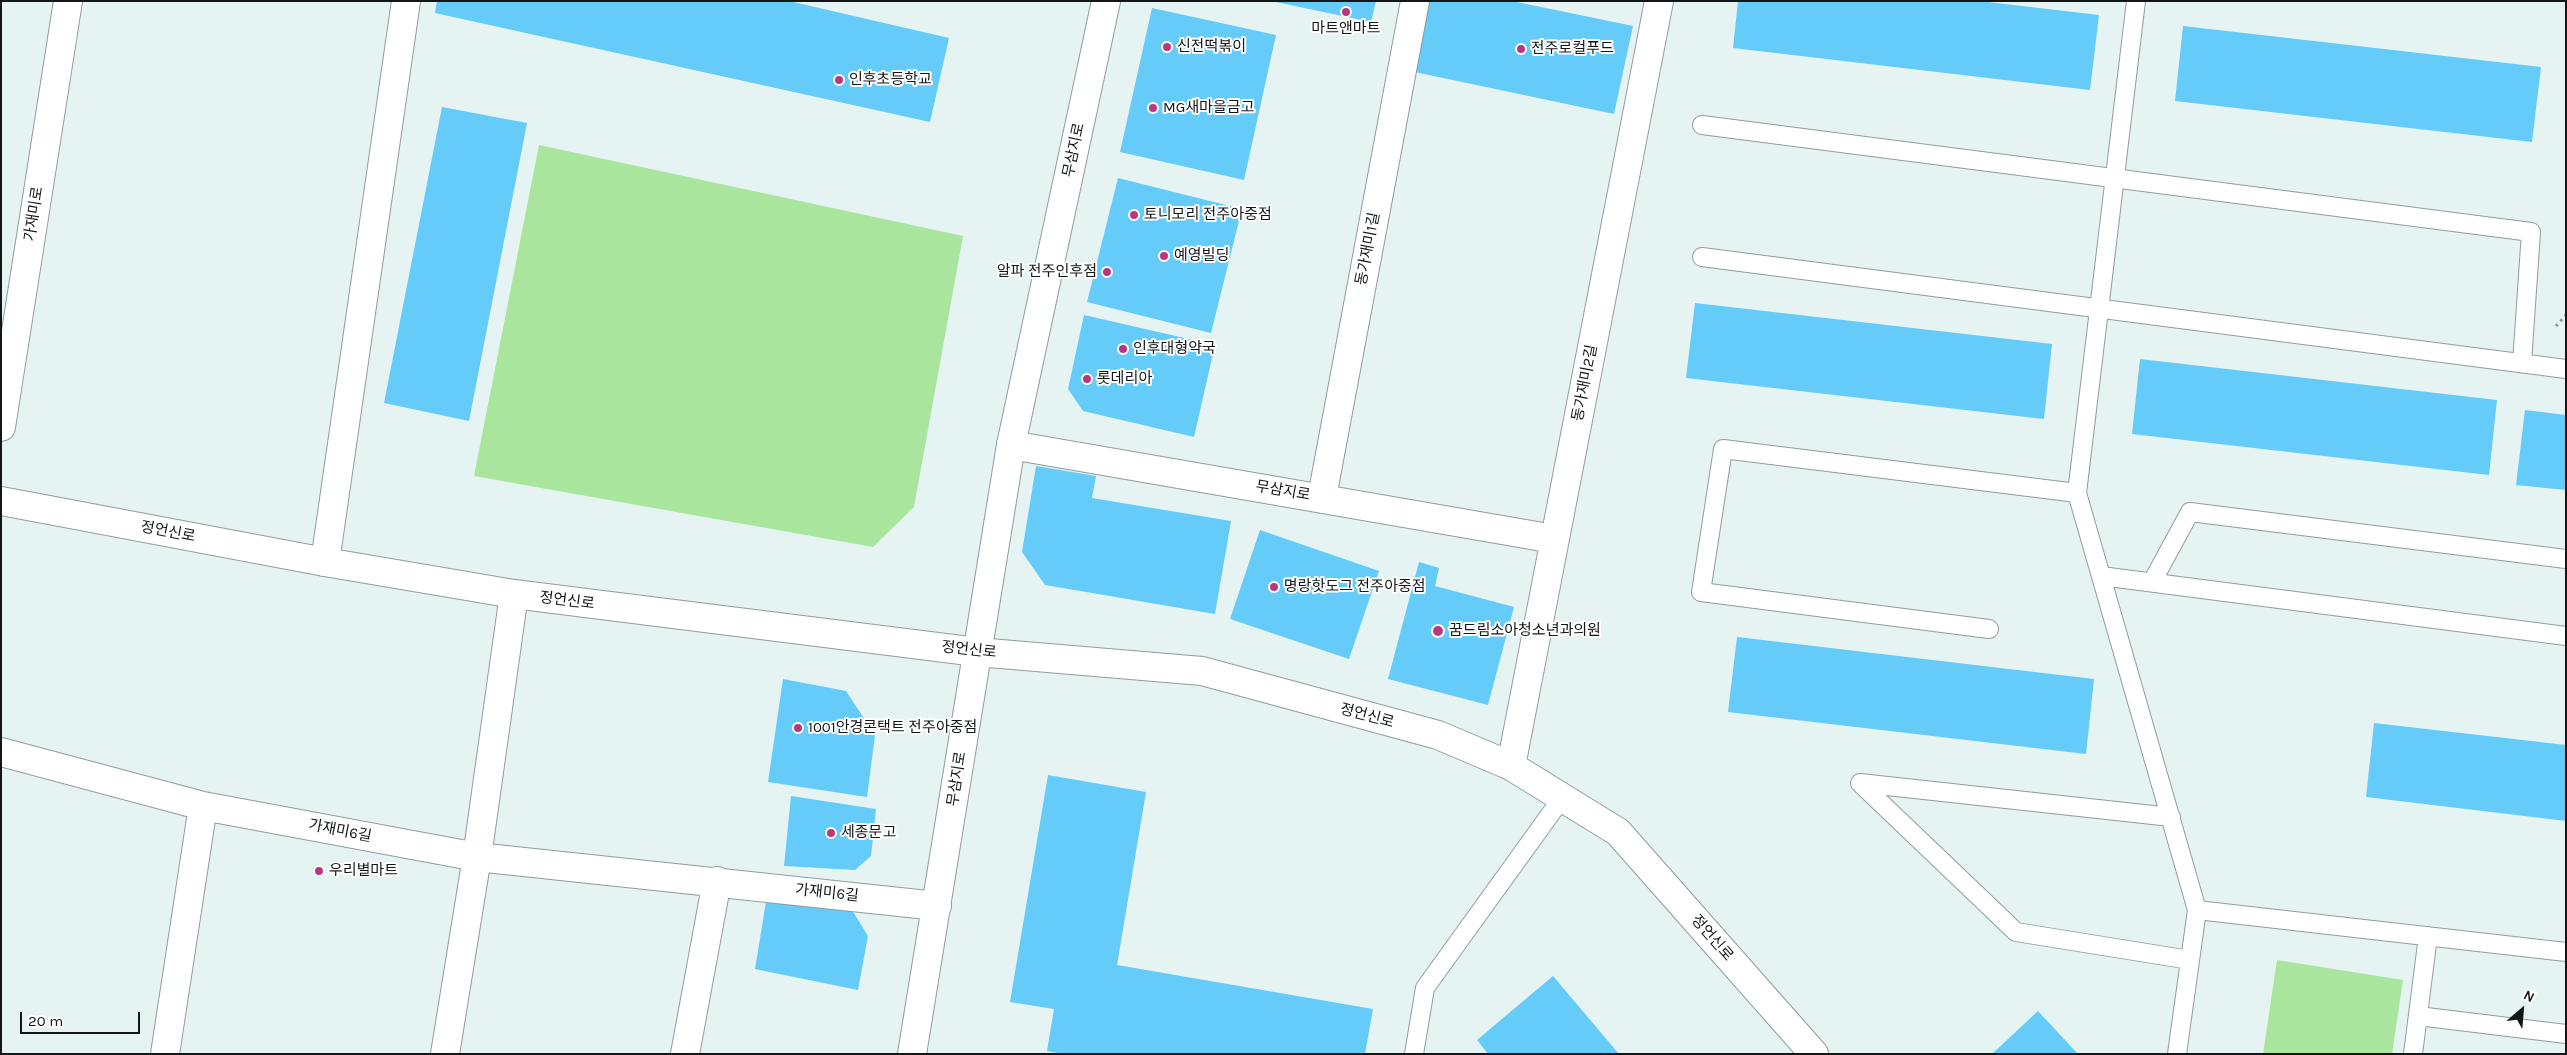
<!DOCTYPE html>
<meta charset="utf-8">
<style>
body{margin:0}
#map{position:relative;width:2567px;height:1055px;overflow:hidden;background:#e6f3f3;font-family:Karla,sans-serif}
canvas{display:block}
.frame{position:absolute;inset:0;border:2px solid #121616;pointer-events:none}
.north{position:absolute;left:2497px;top:985px;width:50px;height:50px;-webkit-text-stroke:4px #fff;paint-order:stroke;rotate:27deg;font-size:14px;font-weight:700;line-height:20px;text-align:center;color:#121616}
.north::after{content:'';display:block;margin:auto;width:18px;height:22px;background:#121616;clip-path:polygon(50% 0,100% 100%,50% 72%,0 100%)}
.scale{position:absolute;left:20px;top:1012px;width:120px;height:22px;box-sizing:border-box;border:2px solid #121616;border-top:0;padding-left:6px;font-size:15px;line-height:18px;white-space:nowrap;color:#121616;-webkit-text-stroke:4px #fff;paint-order:stroke}
</style>
<div id="map">
<canvas width="2567" height="1055"></canvas>
<div class="frame"></div>
<div class="north">N</div>
<div class="scale">20 m</div>
</div>
<script>
const c = document.querySelector('canvas').getContext('2d');
c.lineJoin = 'round';
function fillPath(path, color) { c.fillStyle = color; c.fill(path, 'evenodd'); }
const poly = rows => new Path2D(rows.map(r => 'M' + r).join(''));
function stroke(path, color, width, dash) { c.strokeStyle = color; c.lineWidth = width; c.lineCap = dash ? 'butt' : 'round'; c.setLineDash(dash || []); c.stroke(path); }
function label(font, color, halo, rows, align = 'center') {
  c.font = font + ' Karla,"Noto Sans KR",sans-serif'; c.lineWidth = 4; c.setLineDash([]); c.textBaseline = 'middle'; c.strokeStyle = halo; c.fillStyle = color; for (const [text, x, y, turn = 0] of rows) {
    c.save(); c.translate(x, y); c.rotate((+turn || 0) * Math.PI / 180); c.textAlign = isNaN(turn) ? turn : align; if (halo) c.strokeText(text, 0, 0); c.fillText(text, 0, 0); c.restore();
  }
}
fillPath(poly([
 [539,145,963,236,914,507,873,547,474,476],
 [2277,960,2403,980,2392,1054,2263,1054]
]), '#aae59e');
fillPath(poly([
 [437,1,789,1,949,38,930,122,435,13],
 [1271,1,1376,1,1371,22],
 [1424,1,1512,1,1633,26,1614,114,1410,71],
 [1738,1,1979,1,2099,15,2090,90,1733,48],
 [1152,8,1276,35,1244,180,1120,152],
 [2183,26,2541,67,2532,142,2175,101],
 [442,107,527,123,469,421,384,403],
 [1118,178,1242,209,1211,333,1087,302],
 [1695,303,2052,344,2044,419,1686,378],
 [1084,315,1215,345,1194,437,1083,411,1068,389],
 [2140,359,2497,400,2489,475,2132,434],
 [2525,410,2566,415,2566,490,2516,485],
 [1036,466,1096,476,1092,498,1231,521,1215,614,1045,585,1022,552],
 [1260,530,1379,571,1349,659,1230,619],
 [1419,562,1439,568,1435,586,1514,607,1488,705,1388,679],
 [1737,637,2094,679,2086,754,1728,712],
 [783,679,846,691,875,735,867,797,768,782],
 [2374,723,2566,745,2566,821,2366,797],
 [1048,775,1146,792,1117,965,1373,1009,1365,1054,1062,1054,1047,1051,1054,1009,1010,1002],
 [791,796,876,809,871,856,855,870,784,866],
 [767,896,852,910,868,936,858,990,755,969],
 [1553,976,1619,1054,1488,1054,1477,1040],
 [2038,1011,2078,1054,1992,1054]
]), '#65cbf9');
const service = poly([
 [2136,1,2077,493,2197,910],
 [1702,125,2531,232,2522,363],
 [1702,257,2566,369],
 [2101,576,2566,636],
 [2152,582,2190,512,2566,559],
 [1989,629,1701,592,1723,449,2077,493],
 [2171,817,1860,783,2016,932,2190,960],
 [2418,1016,2566,1034],
 [1414,1054,1425,988,1562,798],
 [2177,1054,2197,910,2566,952],
 [2413,1054,2428,936]
]);
const minor = poly([
 [1,427,68,1],
 [1011,445,1554,539],
 [1322,497,1415,1],
 [325,562,406,1],
 [1,752,203,806,477,857,937,906],
 [1511,766,1659,1],
 [165,1054,203,806],
 [445,1054,477,857,514,594],
 [685,1054,717,881]
]);
const tertiary = poly([
 [1,501,325,562,514,594,977,652,1202,671,1438,735,1511,766,1618,832,1814,1054],
 [912,1054,1011,445,1106,1]
]);
stroke(service, '#919d9d', 20);
stroke(minor, '#919d9d', 30);
stroke(tertiary, '#919d9d', 30);
stroke(poly([
 [2556,326,2566,315]
]), '#8d9696', 3, [2.5, 4]);
stroke(service, '#fff', 18);
stroke(minor, '#fff', 28);
stroke(tertiary, '#fff', 28);
for (const [x, y, r, color] of [
 [1346,12,5,"#b83783"],
 [1167,47,5,"#b83783"],
 [1521,49,5,"#b83783"],
 [839,80,5,"#b83783"],
 [1153,108,5,"#b83783"],
 [1134,215,5,"#b83783"],
 [1164,256,5,"#b83783"],
 [1107,272,5,"#b83783"],
 [1123,349,5,"#b83783"],
 [1087,379,5,"#b83783"],
 [1274,587,5,"#b83783"],
 [1438,631,6,"#b83783"],
 [798,728,5,"#b83783"],
 [831,833,5,"#b83783"],
 [319,871,5,"#b83783"]
]) { const dot = new Path2D(); dot.arc(x, y, r, 0, 2 * Math.PI); c.fillStyle = color; c.fill(dot); stroke(dot, '#fff', 2); }
label('15px', '#121616', '#fff', [
 ["마트앤마트",1346,29,"center"],
 ["신전떡볶이",1177,47],
 ["전주로컬푸드",1531,49],
 ["인후초등학교",849,80],
 ["MG새마을금고",1163,108],
 ["토니모리 전주아중점",1144,215],
 ["예영빌딩",1174,256],
 ["알파 전주인후점",1097,272,"right"],
 ["인후대형약국",1133,349],
 ["롯데리아",1097,379],
 ["명랑핫도그 전주아중점",1284,587],
 ["꿈드림소아청소년과의원",1449,631],
 ["1001안경콘택트 전주아중점",808,728],
 ["세종문고",841,833],
 ["우리별마트",329,871]
], 'left');
label('15px', '#121616', '#fff', [
 ["무삼지로",1074,150,-78],
 ["가재미로",34,214,-81],
 ["동가재미1길",1368,249,-79],
 ["동가재미2길",1585,383,-79],
 ["무삼지로",1283,491,10],
 ["정언신로",168,532,11],
 ["정언신로",567,601,7],
 ["정언신로",969,650,6],
 ["정언신로",1367,716,15],
 ["무삼지로",957,779,-81],
 ["가재미6길",340,831,11],
 ["가재미6길",827,893,6],
 ["정언신로",1712,938,49]
]);
</script>
